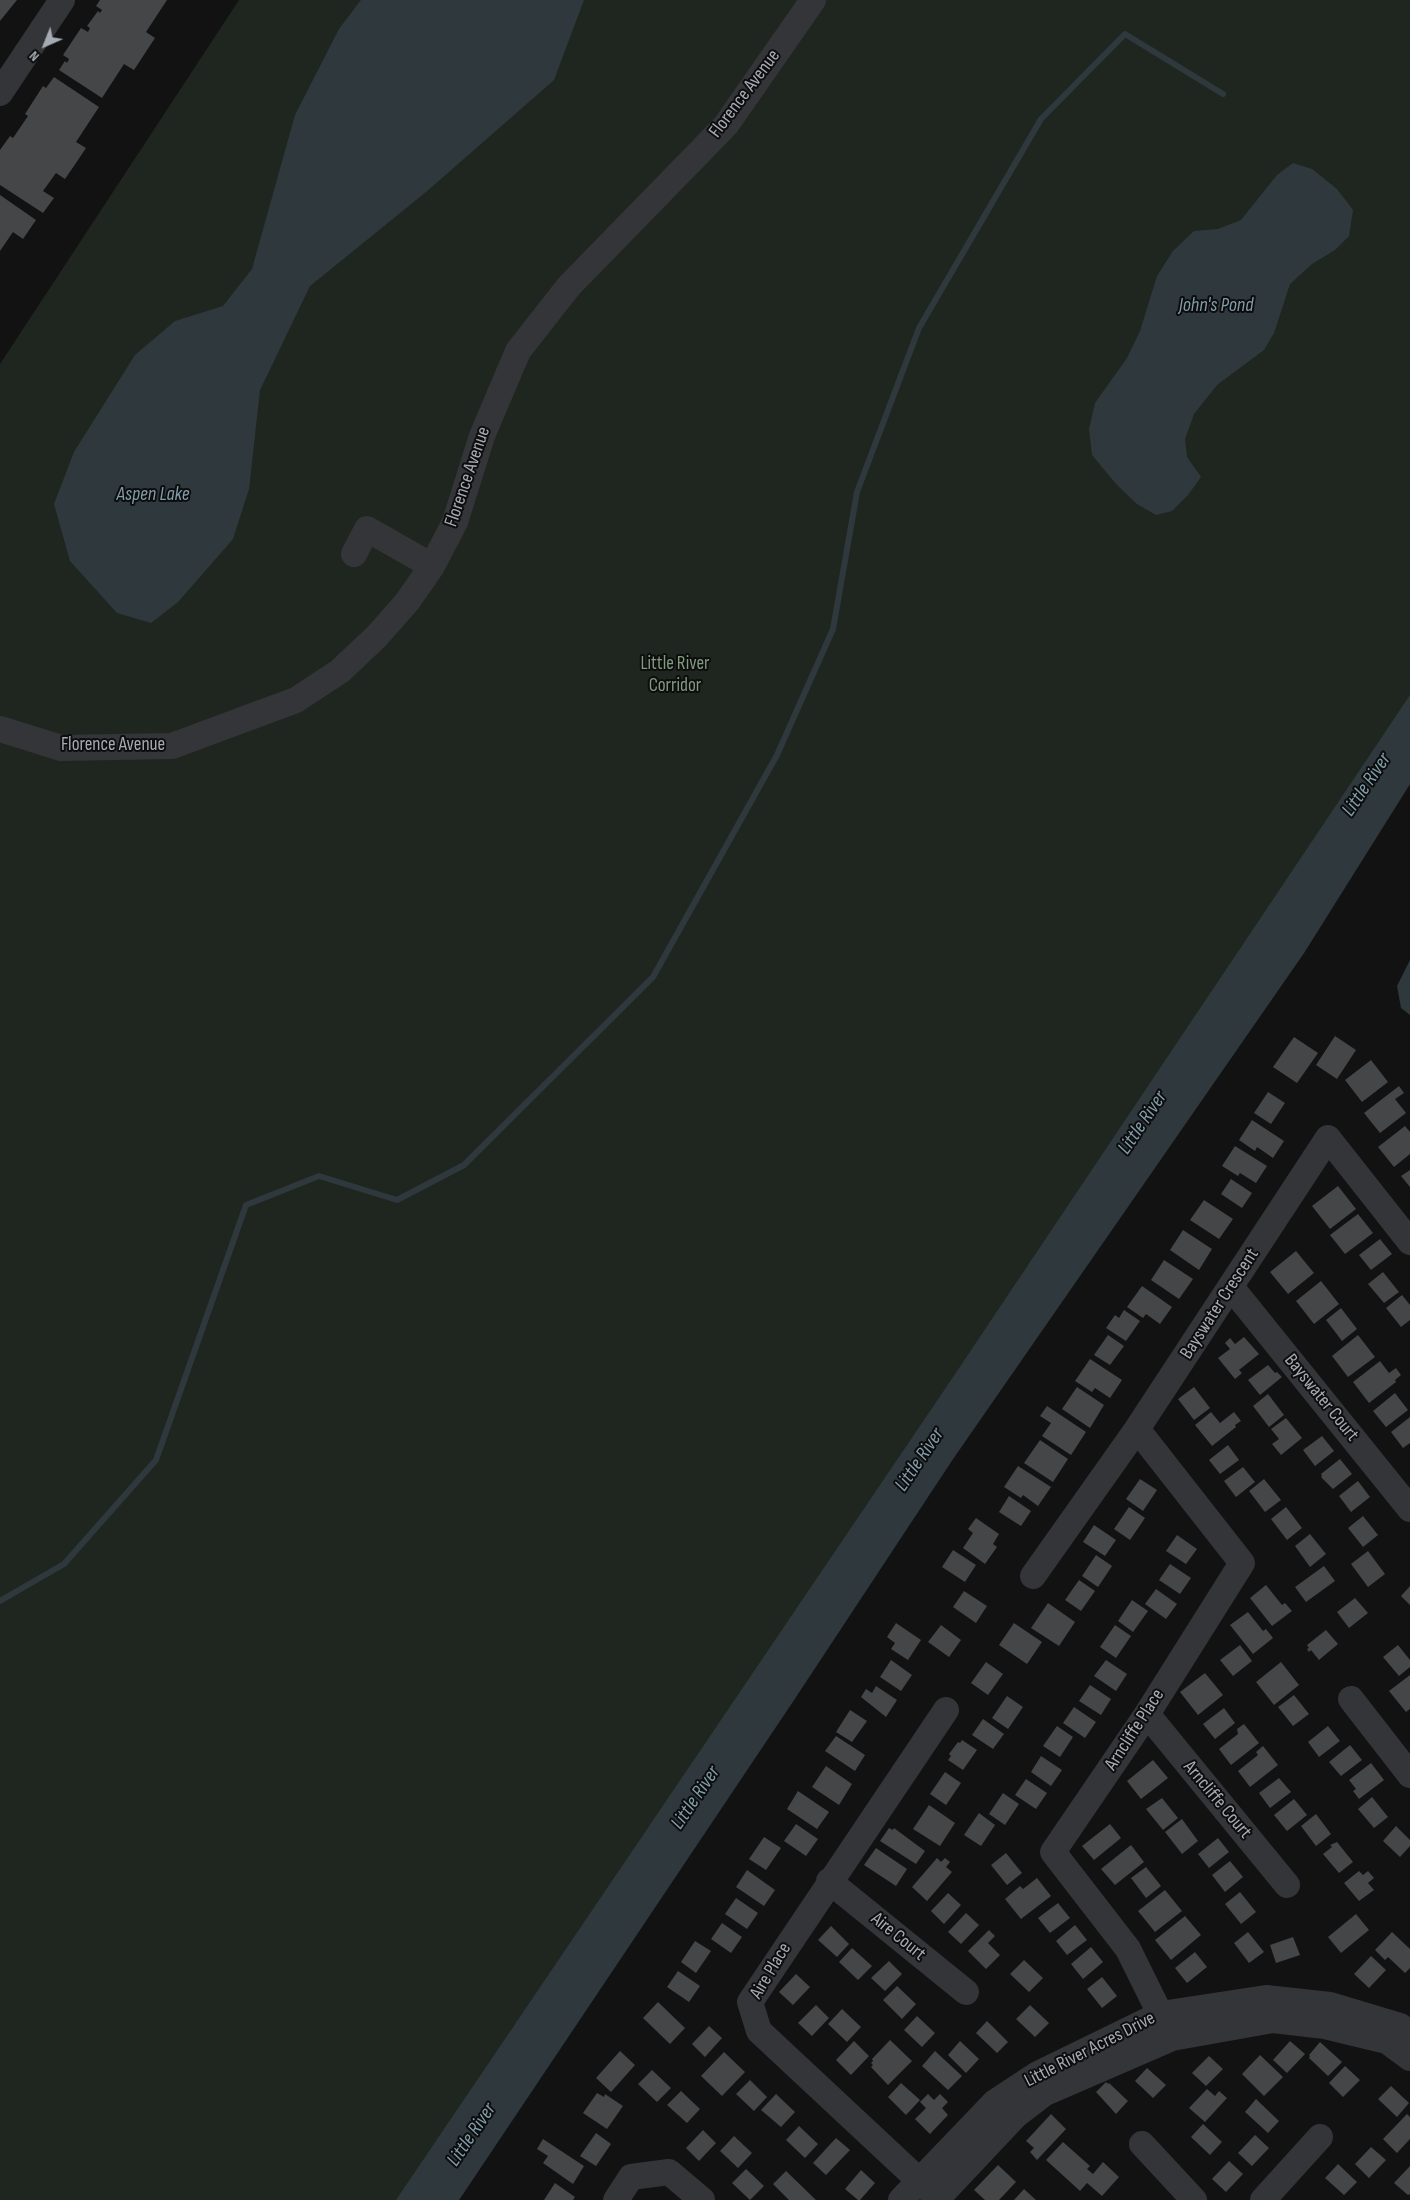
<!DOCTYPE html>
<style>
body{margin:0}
#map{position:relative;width:1410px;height:2200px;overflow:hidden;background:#121213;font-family:"Sofia Sans Condensed",sans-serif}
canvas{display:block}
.north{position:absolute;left:20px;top:20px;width:50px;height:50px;-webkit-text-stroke:4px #0d0d0e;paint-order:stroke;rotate:224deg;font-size:14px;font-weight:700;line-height:20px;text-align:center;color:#a5abb2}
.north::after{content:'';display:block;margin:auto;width:18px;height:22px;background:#a5abb2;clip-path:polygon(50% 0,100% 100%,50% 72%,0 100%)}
</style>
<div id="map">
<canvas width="1410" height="2200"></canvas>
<div class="north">N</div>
</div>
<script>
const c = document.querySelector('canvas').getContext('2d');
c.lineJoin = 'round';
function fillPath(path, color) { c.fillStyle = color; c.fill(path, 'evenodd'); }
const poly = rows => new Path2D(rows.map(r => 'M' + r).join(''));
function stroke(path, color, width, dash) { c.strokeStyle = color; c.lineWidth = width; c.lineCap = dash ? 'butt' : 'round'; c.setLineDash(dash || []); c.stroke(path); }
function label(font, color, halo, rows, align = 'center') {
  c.font = font + ' "Sofia Sans Condensed",sans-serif'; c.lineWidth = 4; c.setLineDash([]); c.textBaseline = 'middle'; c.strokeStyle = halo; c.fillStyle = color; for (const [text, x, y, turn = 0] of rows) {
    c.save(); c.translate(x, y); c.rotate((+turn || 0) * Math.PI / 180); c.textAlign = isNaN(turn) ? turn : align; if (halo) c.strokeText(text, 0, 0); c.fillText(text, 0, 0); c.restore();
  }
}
fillPath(poly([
 [239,0,1410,0,1410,784,1304,953,953,1459,792,1703,459,2200,0,2200,0,364]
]), '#1f261f');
fillPath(poly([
 [361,0,584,0,554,80,426,192,310,286,260,390,249,489,233,539,178,602,151,623,117,613,70,561,54,504,74,452,135,355,175,321,223,306,252,269,295,115,339,29],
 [1293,163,1312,169,1337,189,1353,210,1349,236,1335,250,1312,264,1290,284,1274,333,1264,350,1217,385,1194,414,1185,439,1187,457,1201,477,1188,495,1172,511,1156,515,1137,504,1117,485,1092,455,1089,429,1095,403,1127,358,1140,331,1157,276,1173,251,1194,231,1218,229,1241,220,1277,175],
 [1410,695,1410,784,1304,953,953,1459,792,1703,459,2200,396,2200,945,1389],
 [1410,960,1410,1015,1401,1008,1397,986]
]), '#2f383c');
stroke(poly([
 [0,1601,64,1564,156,1460,246,1205,319,1176,397,1200,464,1165,653,977,777,755,833,629,857,492,919,328,1041,119,1125,34,1223,94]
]), '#2f383c', 6);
fillPath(poly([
 [0,0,17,0,0,21],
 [100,0,167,0,146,32,155,38,134,70,124,64,102,98,59,70,65,61,67,63,69,59,63,55,81,28,88,32,90,28,87,26,98,11,100,13,102,10,96,6],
 [54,77,99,107,76,142,86,148,76,163,65,179,56,173,43,191,54,198,43,213,0,185,0,150,10,136,13,138,28,116,25,114,43,86,46,88],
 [0,195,36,220,23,239,13,232,0,251],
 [1335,1036,1356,1050,1337,1079,1316,1065],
 [1294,1037,1318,1053,1297,1083,1273,1067],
 [1371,1060,1388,1082,1362,1102,1345,1080],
 [1399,1086,1404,1093,1395,1099,1406,1113,1380,1133,1364,1113],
 [1268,1092,1285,1103,1271,1124,1254,1113],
 [1252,1120,1284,1141,1273,1158,1257,1147,1255,1151,1239,1140],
 [1405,1126,1410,1132,1410,1154,1394,1167,1378,1147],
 [1235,1146,1267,1166,1256,1183,1240,1173,1238,1176,1222,1166],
 [1410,1170,1410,1187,1401,1176],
 [1231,1179,1252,1193,1242,1208,1221,1194],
 [1338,1186,1356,1209,1330,1229,1312,1206],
 [1204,1200,1233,1219,1219,1239,1190,1220],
 [1358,1214,1373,1233,1345,1254,1330,1235],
 [1183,1230,1212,1249,1199,1270,1170,1250],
 [1380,1239,1392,1254,1371,1270,1359,1255],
 [1296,1251,1314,1273,1288,1294,1270,1272],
 [1164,1260,1193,1279,1179,1299,1151,1280],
 [1383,1272,1399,1292,1384,1303,1368,1284],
 [1321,1281,1339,1304,1314,1324,1296,1301],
 [1142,1286,1172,1307,1160,1324,1146,1314,1143,1318,1127,1307],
 [1402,1295,1410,1305,1410,1320,1401,1327,1386,1308],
 [1341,1308,1357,1329,1342,1341,1326,1320],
 [1124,1310,1140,1321,1126,1341,1106,1328,1115,1315,1119,1318],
 [1108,1335,1124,1346,1110,1365,1094,1355],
 [1358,1335,1375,1357,1348,1377,1332,1356],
 [1244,1337,1259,1354,1239,1370,1242,1373,1235,1379,1218,1358,1230,1349,1225,1343,1230,1338,1235,1344],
 [1090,1359,1122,1380,1110,1398,1095,1388,1092,1392,1075,1381],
 [1380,1361,1389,1373,1396,1368,1401,1375,1395,1380,1396,1382,1369,1403,1353,1382],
 [1268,1365,1275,1373,1277,1372,1282,1377,1260,1395,1248,1380],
 [1077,1387,1104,1405,1090,1428,1062,1409],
 [1194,1387,1210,1408,1194,1420,1178,1399],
 [1395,1393,1408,1410,1386,1427,1373,1411],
 [1268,1394,1284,1415,1269,1427,1253,1406],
 [1047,1406,1086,1432,1071,1455,1042,1436,1051,1423,1040,1416],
 [1211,1412,1220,1423,1234,1412,1241,1421,1235,1425,1236,1427,1212,1446,1195,1425],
 [1410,1417,1410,1443,1403,1448,1391,1432],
 [1286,1418,1302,1438,1281,1455,1272,1444,1279,1439,1271,1429],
 [1322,1436,1334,1451,1315,1466,1303,1450],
 [1040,1440,1068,1459,1053,1482,1024,1463],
 [1228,1445,1239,1460,1220,1474,1209,1460],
 [1340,1459,1352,1474,1333,1489,1321,1477,1322,1476,1321,1474],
 [1018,1466,1051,1487,1038,1506,1023,1495,1021,1498,1004,1487],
 [1243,1467,1255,1482,1236,1497,1224,1481],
 [1140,1479,1157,1490,1143,1511,1126,1499],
 [1264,1479,1281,1500,1265,1512,1249,1491],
 [1358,1481,1370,1497,1351,1512,1339,1496],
 [1009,1496,1031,1511,1021,1526,999,1512],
 [1129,1507,1145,1518,1130,1540,1114,1529],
 [1286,1507,1302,1528,1287,1540,1271,1519],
 [1363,1516,1378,1535,1363,1547,1348,1528],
 [976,1518,999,1534,993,1544,997,1547,985,1564,963,1548,973,1533,968,1529],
 [1094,1525,1116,1540,1105,1556,1083,1542],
 [1310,1534,1326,1554,1310,1567,1295,1546],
 [1177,1535,1197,1549,1186,1564,1166,1551],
 [953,1550,976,1565,965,1582,942,1567],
 [1368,1551,1385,1574,1368,1587,1351,1564],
 [1096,1555,1112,1566,1098,1587,1082,1576],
 [1170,1564,1191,1578,1180,1594,1159,1580],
 [1324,1566,1335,1581,1306,1602,1295,1587],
 [1079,1580,1095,1591,1081,1611,1065,1600],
 [1266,1585,1282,1605,1285,1603,1292,1611,1272,1626,1250,1598],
 [1410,1586,1410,1605,1401,1596],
 [1156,1589,1177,1604,1166,1619,1145,1604],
 [964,1591,987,1606,976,1623,953,1607],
 [1355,1598,1368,1613,1349,1628,1337,1612],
 [1132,1600,1148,1611,1133,1632,1118,1621],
 [1048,1603,1075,1622,1059,1646,1031,1628],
 [1248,1612,1263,1631,1266,1629,1273,1638,1253,1654,1230,1625],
 [896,1623,921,1640,908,1660,891,1649,895,1643,887,1637],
 [1014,1623,1042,1642,1027,1664,999,1645],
 [941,1625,961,1640,949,1657,928,1642],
 [1115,1625,1131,1636,1116,1658,1100,1647],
 [1326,1630,1338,1644,1319,1660,1311,1650,1309,1652,1307,1649,1309,1648,1307,1645],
 [1240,1645,1252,1661,1233,1676,1220,1660],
 [1398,1645,1410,1660,1410,1667,1399,1676,1383,1657],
 [891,1660,912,1675,901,1691,880,1677],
 [1106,1660,1127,1674,1116,1691,1094,1676],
 [986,1662,1003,1674,988,1695,971,1683],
 [1281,1662,1299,1685,1274,1705,1256,1682],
 [1205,1673,1223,1695,1198,1715,1180,1692],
 [1410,1675,1410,1709,1406,1712,1389,1691],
 [1090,1685,1111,1699,1101,1715,1079,1701],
 [876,1686,897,1700,886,1717,861,1697,866,1689,872,1693],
 [1294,1695,1309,1714,1293,1726,1278,1707],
 [1007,1696,1023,1707,1008,1729,992,1718],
 [1074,1707,1096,1722,1085,1738,1063,1723],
 [1224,1708,1235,1723,1215,1739,1203,1724],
 [850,1710,867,1721,852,1742,836,1732],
 [983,1719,1004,1734,993,1749,972,1735],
 [1244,1724,1259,1743,1231,1765,1219,1749,1238,1734,1237,1729],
 [1057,1726,1073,1737,1060,1757,1043,1746],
 [1328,1726,1340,1741,1319,1757,1308,1742],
 [836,1736,865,1755,855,1771,825,1751],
 [962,1740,977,1750,963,1770,948,1760,951,1756,949,1754,958,1742,960,1743],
 [1350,1745,1362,1760,1341,1776,1329,1762],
 [1263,1746,1278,1765,1250,1787,1238,1771,1258,1755,1256,1752],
 [1041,1756,1062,1770,1051,1786,1031,1772],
 [1153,1760,1168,1778,1141,1799,1127,1781],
 [1371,1763,1384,1780,1359,1799,1353,1791,1356,1789,1349,1780],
 [826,1766,852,1784,839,1805,812,1787],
 [945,1772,961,1783,946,1805,930,1794],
 [1279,1778,1291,1792,1270,1808,1259,1793],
 [1026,1779,1047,1793,1036,1809,1015,1795],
 [798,1791,829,1812,817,1829,787,1809],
 [1003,1793,1019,1804,1005,1825,989,1814],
 [1372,1797,1388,1817,1374,1828,1358,1809],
 [1162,1798,1178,1818,1163,1830,1146,1809],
 [1294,1799,1307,1815,1287,1831,1274,1815],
 [929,1805,955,1823,940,1846,913,1829],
 [979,1813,995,1825,981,1846,964,1835],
 [1316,1814,1331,1834,1316,1846,1301,1826],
 [1182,1819,1198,1841,1182,1854,1165,1832],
 [796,1824,818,1839,806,1856,784,1841],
 [1110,1824,1121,1838,1094,1860,1082,1846],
 [1396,1826,1410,1840,1410,1846,1400,1857,1383,1841],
 [889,1828,893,1830,894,1828,925,1851,916,1864,880,1841],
 [764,1837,781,1848,766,1870,749,1859],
 [1218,1838,1229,1852,1209,1868,1198,1854],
 [1337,1842,1353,1862,1339,1873,1323,1854,1332,1847,1330,1845],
 [1131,1845,1144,1862,1115,1885,1101,1869],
 [876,1848,907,1869,896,1886,864,1865],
 [1006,1853,1022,1873,1007,1885,991,1865],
 [937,1858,941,1862,945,1858,950,1862,946,1867,952,1872,927,1901,912,1887],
 [1230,1861,1243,1877,1225,1892,1212,1875],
 [1146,1867,1161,1886,1146,1898,1131,1878],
 [747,1870,775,1890,764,1906,736,1887],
 [1359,1871,1363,1875,1368,1871,1374,1878,1368,1883,1374,1890,1359,1901,1344,1883],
 [1037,1878,1051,1896,1021,1919,1005,1899,1020,1886,1023,1889],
 [1165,1890,1182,1911,1155,1932,1138,1911],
 [1240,1892,1256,1912,1241,1924,1225,1904],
 [948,1893,961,1905,944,1924,931,1911],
 [736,1898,758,1913,747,1929,725,1914],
 [1058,1903,1070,1918,1050,1933,1038,1918],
 [966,1913,979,1925,961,1944,948,1932],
 [1356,1914,1369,1930,1341,1953,1328,1937],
 [1185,1916,1201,1935,1171,1960,1155,1940],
 [722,1923,742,1937,731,1953,711,1939],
 [1075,1925,1087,1940,1067,1955,1056,1941],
 [831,1926,849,1944,837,1957,818,1940],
 [989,1930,995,1936,988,1943,1000,1955,986,1969,968,1951],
 [1248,1932,1264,1952,1249,1963,1234,1943],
 [1392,1932,1410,1949,1410,1968,1405,1973,1388,1957,1385,1960,1375,1950],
 [1293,1937,1300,1955,1276,1963,1270,1945],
 [695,1941,711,1951,696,1973,681,1962],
 [1091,1947,1103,1962,1083,1979,1071,1964],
 [852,1948,872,1966,858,1980,839,1962],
 [1195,1952,1207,1967,1187,1983,1175,1968],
 [1371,1956,1386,1970,1369,1988,1354,1974],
 [1024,1960,1043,1978,1029,1992,1010,1974],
 [889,1961,902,1974,885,1991,871,1978],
 [678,1971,700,1986,689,2002,667,1987],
 [796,1974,810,1987,793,2005,779,1992],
 [1102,1977,1117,1996,1102,2008,1087,1989],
 [897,1986,916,2004,902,2019,883,2000],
 [658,2002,685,2028,670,2044,643,2018],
 [816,2005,829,2018,812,2036,798,2023],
 [1030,2005,1049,2023,1035,2037,1016,2019],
 [842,2009,861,2027,847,2042,828,2024],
 [917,2016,935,2033,922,2047,904,2030],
 [987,2021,1008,2042,997,2053,976,2033],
 [709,2026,722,2038,705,2057,692,2044],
 [890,2040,912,2061,888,2085,871,2067,873,2065,871,2063,873,2061,872,2059],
 [854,2041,869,2056,851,2075,836,2060],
 [960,2041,979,2059,966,2073,948,2055],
 [1290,2041,1305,2054,1287,2073,1273,2060],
 [1320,2042,1342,2062,1328,2076,1309,2058,1310,2056,1309,2055],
 [620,2051,635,2065,611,2092,596,2078],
 [935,2051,962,2076,948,2090,922,2066],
 [724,2052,745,2072,722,2096,701,2076],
 [1260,2055,1283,2077,1264,2096,1242,2074],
 [1209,2056,1223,2069,1206,2086,1192,2073],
 [1345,2066,1360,2080,1343,2097,1329,2083],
 [1147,2068,1166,2085,1153,2098,1135,2081],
 [652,2070,671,2088,657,2102,638,2084],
 [750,2080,767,2097,754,2111,736,2094],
 [1106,2082,1108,2084,1109,2083,1128,2101,1116,2114,1096,2092],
 [901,2083,920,2100,906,2115,888,2097],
 [1391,2086,1409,2103,1397,2117,1378,2099],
 [1207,2089,1215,2096,1219,2091,1227,2098,1205,2122,1189,2108],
 [681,2091,700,2109,687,2123,667,2105],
 [597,2093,604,2097,605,2094,623,2106,607,2129,583,2113],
 [776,2094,795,2112,781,2127,761,2110],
 [928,2094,934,2100,940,2094,948,2102,942,2108,948,2115,930,2134,915,2119,926,2108,920,2102],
 [1256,2099,1279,2121,1268,2133,1245,2112],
 [1051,2114,1066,2129,1037,2160,1030,2152,1034,2148,1026,2141],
 [1407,2114,1410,2117,1410,2139,1397,2153,1383,2139],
 [1203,2124,1222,2142,1210,2155,1191,2137],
 [799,2126,818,2144,805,2158,786,2140],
 [703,2130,716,2143,699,2161,686,2148],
 [596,2133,611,2144,596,2166,580,2156],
 [1255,2135,1269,2148,1252,2166,1238,2153],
 [734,2136,752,2153,738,2168,720,2151],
 [836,2138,850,2150,826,2175,813,2163],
 [543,2139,584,2166,573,2184,543,2163,548,2156,537,2149],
 [1063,2142,1090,2166,1087,2169,1093,2174,1103,2162,1119,2177,1102,2196,1087,2183,1080,2191,1046,2160],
 [1371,2147,1386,2160,1369,2178,1355,2164],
 [1229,2161,1243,2174,1226,2192,1212,2179],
 [1338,2164,1357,2182,1344,2195,1325,2178],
 [998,2165,1016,2182,999,2200,985,2200,974,2190],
 [1410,2166,1410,2194,1408,2195,1394,2183],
 [746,2169,764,2186,750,2200,732,2183],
 [861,2170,875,2183,860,2200,858,2200,845,2189],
 [786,2171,816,2200,789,2200,773,2184],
 [555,2183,575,2197,573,2200,544,2200],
 [1024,2189,1036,2200,1014,2200]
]), '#444648');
stroke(poly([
 [0,93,62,0],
 [354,554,367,529,432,566],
 [0,729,61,748,172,746,296,700,340,671,377,636,407,602,432,566,455,522,482,436,518,351,569,286,726,125,813,0],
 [1231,1287,1410,1509],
 [1137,1429,1242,1563,1147,1714,1053,1852,1128,1949,1172,2038],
 [1033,1576,1137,1429,1328,1138,1410,1242],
 [1351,1699,1410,1775],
 [1147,1714,1287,1885],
 [829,1881,966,1992],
 [1142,2144,1194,2200],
 [616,2200,631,2177,669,2172,702,2200],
 [901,2200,995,2102,1036,2075,1161,2014,1266,1998,1330,2005,1400,2026,1410,2033],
 [936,2200,1015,2116,1045,2093,1172,2038,1273,2020,1325,2026,1387,2041,1410,2058],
 [940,2200,759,2031,750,2002,946,1710],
 [1263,2200,1320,2137]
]), '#343538', 26);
label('19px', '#a5abb2', '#0d0d0e', [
 ["Florence Avenue",745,94,-53],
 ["Florence Avenue",468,477,-71],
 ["Florence Avenue",113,745],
 ["Bayswater Crescent",1220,1304,-57],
 ["Bayswater Court",1321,1398,51],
 ["Arncliffe Place",1135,1730,-57],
 ["Arncliffe Court",1217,1800,50],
 ["Aire Court",898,1937,39],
 ["Aire Place",771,1971,-59],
 ["Little River Acres Drive",1090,2050,-27]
]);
label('19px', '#819b7e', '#0d0d0e', [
 ["Little River",675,664],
 ["Corridor",675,686]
]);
label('italic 20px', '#809daa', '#0d0d0e', [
 ["John's Pond",1216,306],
 ["Aspen Lake",153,495],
 ["Little River",1367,785,-56],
 ["Little River",1143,1123,-56],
 ["Little River",920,1460,-56],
 ["Little River",696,1798,-56],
 ["Little River",472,2135,-56]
]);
</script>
